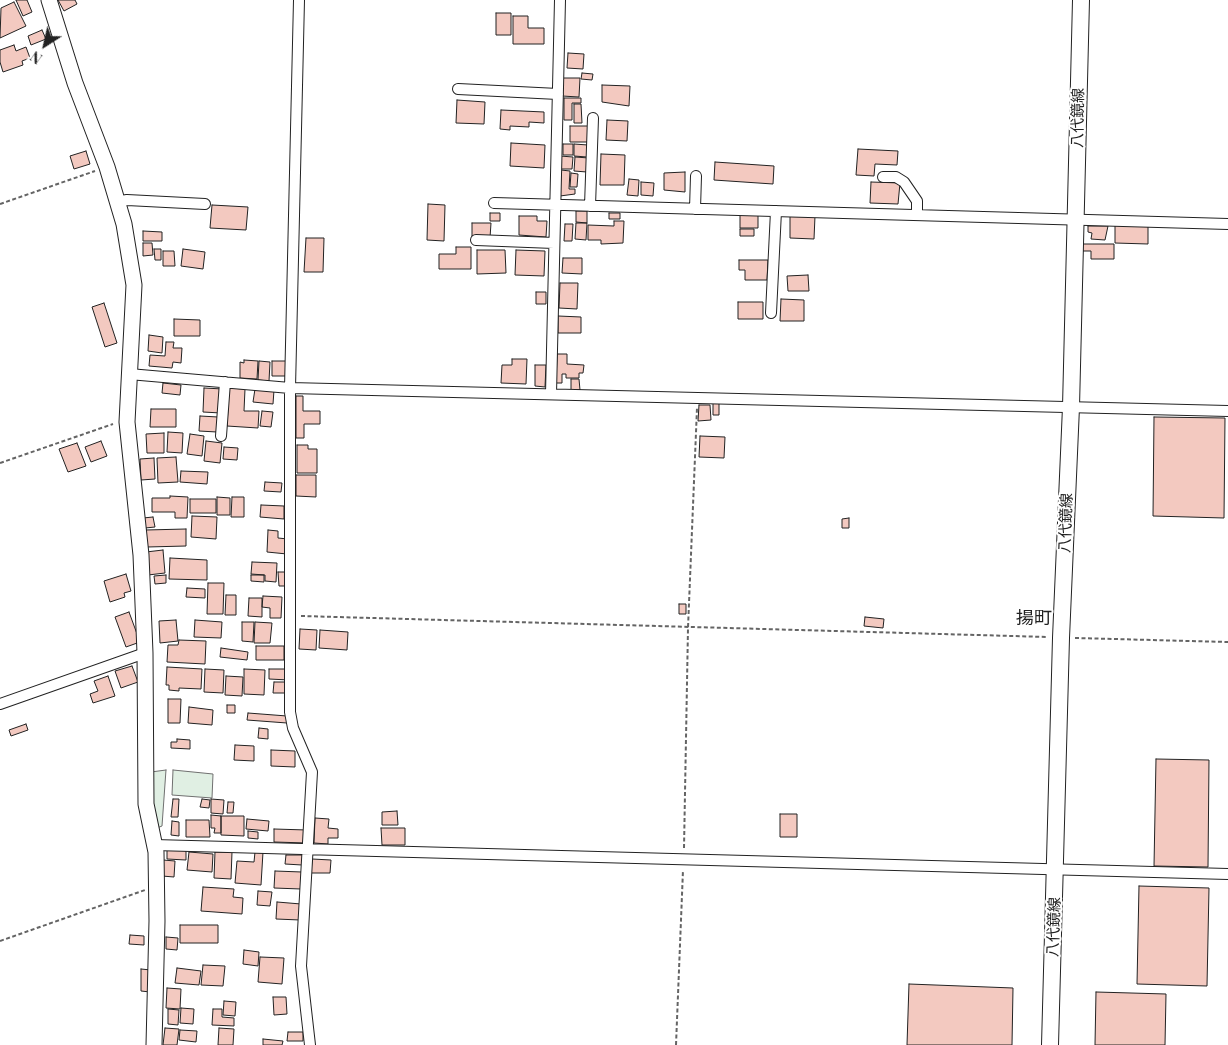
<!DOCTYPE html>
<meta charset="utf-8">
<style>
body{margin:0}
#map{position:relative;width:1228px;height:1045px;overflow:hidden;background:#fff;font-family:"Playfair Display",serif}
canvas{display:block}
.north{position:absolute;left:20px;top:20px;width:50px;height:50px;-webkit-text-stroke:4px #fff;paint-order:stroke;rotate:215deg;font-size:14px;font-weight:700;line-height:20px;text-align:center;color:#222}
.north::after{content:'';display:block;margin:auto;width:18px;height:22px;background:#222;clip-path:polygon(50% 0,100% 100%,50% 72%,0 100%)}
</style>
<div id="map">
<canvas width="1228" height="1045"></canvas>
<div class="north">N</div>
</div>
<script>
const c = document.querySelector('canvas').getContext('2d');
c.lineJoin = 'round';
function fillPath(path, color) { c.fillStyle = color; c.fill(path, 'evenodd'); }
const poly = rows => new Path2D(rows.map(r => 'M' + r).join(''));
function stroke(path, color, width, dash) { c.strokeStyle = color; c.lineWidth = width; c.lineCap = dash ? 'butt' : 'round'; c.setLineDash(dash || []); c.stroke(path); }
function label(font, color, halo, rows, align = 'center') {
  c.font = font + ' "Playfair Display","Noto Sans JP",serif'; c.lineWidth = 4; c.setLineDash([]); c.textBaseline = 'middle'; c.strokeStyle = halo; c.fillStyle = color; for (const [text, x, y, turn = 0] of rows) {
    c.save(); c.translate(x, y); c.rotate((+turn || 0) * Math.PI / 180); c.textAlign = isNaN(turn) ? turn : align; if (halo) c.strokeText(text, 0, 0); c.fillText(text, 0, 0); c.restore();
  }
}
const green = poly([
 [166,770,162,826,157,828,151,804,151,772,166,770],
 [173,770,213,774,212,798,172,795,173,770]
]);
fillPath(green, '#e0efe3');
stroke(green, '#6f6f6f', 1);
const building = poly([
 [16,0,27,0,32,12,23,16,16,0],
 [58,0,75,0,77,4,64,11,58,0],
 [14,2,26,26,0,38,1,8,14,2],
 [496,13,511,13,511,35,496,35,496,13],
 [513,16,528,16,528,28,544,28,544,44,513,44,513,16],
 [42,30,46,39,31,45,28,36,42,30],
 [14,45,16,51,26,47,30,58,22,61,23,65,3,72,0,62,0,50,14,45],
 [568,53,584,54,583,69,567,68,568,53],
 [582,73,593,74,592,80,581,79,582,73],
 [563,78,580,78,579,97,562,96,563,78],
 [602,85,630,86,629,106,602,102,602,85],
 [564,98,581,98,581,103,572,103,572,120,564,120,564,98],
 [457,100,485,102,484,124,456,123,457,100],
 [574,104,581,104,582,123,574,123,574,104],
 [501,110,544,112,544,123,529,122,529,127,510,126,510,130,500,129,501,110],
 [607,120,628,121,627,141,606,140,607,120],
 [570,126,588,126,588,142,570,142,570,126],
 [511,143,545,145,544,168,510,166,511,143],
 [563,144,573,144,573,155,563,155,563,144],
 [574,144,588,145,587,157,574,156,574,144],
 [858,149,898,151,897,165,875,164,874,176,856,175,858,149],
 [86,151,90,164,74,169,70,156,86,151],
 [601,154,625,155,624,185,600,185,601,154],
 [560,156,573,157,572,169,560,169,560,156],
 [575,157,589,158,587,172,574,171,575,157],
 [715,162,774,166,773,184,714,180,715,162],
 [561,170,570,171,569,189,575,189,575,194,560,196,561,170],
 [685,172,685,192,664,190,664,173,685,172],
 [571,173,578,174,577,187,570,187,571,173],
 [629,179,639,180,638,196,627,195,629,179],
 [641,182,654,183,653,196,641,195,641,182],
 [871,182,900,183,898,204,870,203,871,182],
 [428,204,445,205,444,241,427,240,428,204],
 [212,205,248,207,246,230,210,228,212,205],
 [576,211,587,211,587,223,576,222,576,211],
 [490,213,500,213,500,221,490,221,490,213],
 [609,213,620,213,620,219,609,219,609,213],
 [740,213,758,213,758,228,740,228,740,213],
 [790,215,815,216,814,239,790,238,790,215],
 [519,216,537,216,537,221,547,221,546,237,519,235,519,216],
 [614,221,624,221,623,243,601,244,601,240,588,240,588,225,614,226,614,221],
 [472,223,491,223,490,238,472,238,472,223],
 [576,223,587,223,586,240,575,239,576,223],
 [565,224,573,224,572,241,564,241,565,224],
 [1115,224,1148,225,1148,244,1115,243,1115,224],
 [1088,226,1108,226,1105,240,1091,239,1092,233,1088,232,1088,226],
 [740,229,754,229,754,236,740,236,740,229],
 [143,231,162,232,162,241,143,241,143,231],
 [306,238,324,238,323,272,304,272,306,238],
 [143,243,152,243,153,255,143,256,143,243],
 [1081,244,1114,244,1114,259,1091,259,1091,251,1081,251,1081,244],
 [456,247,471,247,471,269,439,269,439,254,456,254,456,247],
 [154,249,161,249,161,260,155,260,154,249],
 [183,249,205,252,203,269,181,266,183,249],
 [477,250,505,250,506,273,477,274,477,250],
 [516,250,545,251,544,276,515,275,516,250],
 [163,251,174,251,175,266,163,266,163,251],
 [563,258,582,258,582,274,562,273,563,258],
 [739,260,768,260,767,280,745,280,745,270,739,270,739,260],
 [808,275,809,291,788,291,787,276,808,275],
 [560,283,578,283,577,309,559,308,560,283],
 [536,292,546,292,546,304,536,304,536,292],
 [781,299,804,300,804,321,780,321,781,299],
 [738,302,763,302,763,319,738,319,738,302],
 [104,303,117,343,105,347,92,307,104,303],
 [558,316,581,317,581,333,558,333,558,316],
 [174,319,200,320,200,336,174,336,174,319],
 [149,335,163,337,162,353,148,351,149,335],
 [166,342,174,342,173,348,182,348,181,363,173,362,172,368,149,366,150,355,165,356,166,342],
 [557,354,567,354,567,364,584,365,583,373,579,373,579,378,566,378,566,374,562,374,562,383,556,383,557,354],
 [512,359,527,359,526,384,501,383,502,365,512,365,512,359],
 [244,360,258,361,257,379,240,378,240,362,244,363,244,360],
 [259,361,270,362,269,381,258,380,259,361],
 [272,361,286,361,286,376,272,376,272,361],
 [535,365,546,365,545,387,535,386,535,365],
 [571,379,579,379,580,390,571,390,571,379],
 [163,383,181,385,180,395,162,393,163,383],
 [204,388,223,389,221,413,203,412,204,388],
 [229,388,245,389,244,411,259,411,258,428,227,426,229,388],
 [255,389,274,390,273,404,253,402,255,389],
 [296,396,303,396,303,411,320,411,320,424,304,424,304,438,296,438,296,396],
 [713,403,719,403,719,415,713,415,713,403],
 [699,405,710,405,711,420,698,421,699,405],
 [151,409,176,409,176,427,150,427,151,409],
 [262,411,273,412,271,427,260,426,262,411],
 [200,416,218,417,217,432,199,431,200,416],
 [1154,417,1225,418,1224,518,1153,516,1154,417],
 [168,432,183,433,182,453,167,452,168,432],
 [164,433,164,453,147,453,146,434,164,433],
 [190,434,204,436,202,456,187,454,190,434],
 [700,436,725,437,724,458,699,457,700,436],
 [101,441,107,456,91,462,85,447,101,441],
 [206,441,222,443,220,463,204,461,206,441],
 [77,443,86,466,68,472,59,449,77,443],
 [297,445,308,445,308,449,317,449,317,473,297,473,297,445],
 [224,447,238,448,237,460,223,459,224,447],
 [176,457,178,482,158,483,157,458,176,457],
 [154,458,155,479,141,480,140,459,154,458],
 [181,471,208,472,207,484,180,482,181,471],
 [296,475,316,475,316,497,296,496,296,475],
 [265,482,282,483,281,492,264,491,265,482],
 [170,496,188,497,187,518,175,518,175,512,152,512,152,498,170,498,170,496],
 [217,497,230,498,230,515,217,515,217,497],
 [232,497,244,497,244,517,231,517,232,497],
 [190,499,216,499,216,513,190,513,190,499],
 [261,505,284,506,284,519,260,517,261,505],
 [192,516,217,517,216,539,191,537,192,516],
 [153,517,155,527,145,528,143,518,153,517],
 [849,518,849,528,842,528,842,519,849,518],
 [186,529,186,546,147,547,146,530,186,529],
 [268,530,278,531,278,538,288,539,287,554,267,552,268,530],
 [163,550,165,573,148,575,146,552,163,550],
 [170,558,207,560,207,580,169,579,170,558],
 [252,562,277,563,276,582,265,581,265,575,251,574,252,562],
 [278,572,287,572,288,586,279,586,278,572],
 [126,574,131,591,124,593,125,597,110,602,104,581,126,574],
 [166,575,166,583,155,584,154,576,166,575],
 [251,575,264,575,264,582,251,581,251,575],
 [208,583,224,583,223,614,207,614,208,583],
 [187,588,205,589,205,598,186,597,187,588],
 [226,595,236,595,236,615,225,615,226,595],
 [263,596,282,597,281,618,270,618,270,608,262,607,263,596],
 [249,598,262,598,262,617,248,616,249,598],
 [679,604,686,604,686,614,679,614,679,604],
 [129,612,140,642,126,647,115,617,129,612],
 [865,617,884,619,883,628,864,626,865,617],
 [176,620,178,641,160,643,159,621,176,620],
 [195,620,222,622,221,638,194,637,195,620],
 [242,622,254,622,253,642,242,641,242,622],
 [255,622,272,623,270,643,254,643,255,622],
 [300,629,317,630,316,650,299,649,300,629],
 [320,630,348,632,347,650,319,648,320,630],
 [179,640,206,641,205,664,167,662,168,645,178,645,179,640],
 [256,646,284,646,284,660,256,660,256,646],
 [221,648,248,652,247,660,220,657,221,648],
 [132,666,138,682,121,688,115,671,132,666],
 [167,667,202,669,201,689,179,688,179,691,169,690,169,685,166,685,167,667],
 [205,669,224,670,223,693,204,692,205,669],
 [244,669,265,670,264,695,244,694,244,669],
 [269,669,289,669,289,680,269,679,269,669],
 [108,676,115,696,93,703,90,694,98,691,94,681,108,676],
 [226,676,243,677,242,696,225,695,226,676],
 [274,682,287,682,286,693,273,693,274,682],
 [168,699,181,699,180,723,168,723,168,699],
 [227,705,235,705,235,713,227,713,227,705],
 [189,707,213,710,212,725,188,723,189,707],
 [248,713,287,716,287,723,247,720,248,713],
 [26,724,28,730,11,736,9,730,26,724],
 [259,728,268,729,268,739,258,738,259,728],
 [177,739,190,740,190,749,171,748,171,742,177,742,177,739],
 [235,745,254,746,254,761,234,760,235,745],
 [271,750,295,751,295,767,271,766,271,750],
 [1156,759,1209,760,1208,867,1154,866,1156,759],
 [173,799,179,799,178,817,171,817,173,799],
 [202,799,210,800,209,808,200,807,202,799],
 [211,799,224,800,223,814,211,813,211,799],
 [228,802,234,802,233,813,227,813,228,802],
 [397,811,398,825,382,825,382,812,397,811],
 [780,814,797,814,797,837,780,837,780,814],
 [211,815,221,816,221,833,214,833,215,828,211,828,211,815],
 [221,816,244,816,244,836,221,835,221,816],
 [315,818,329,819,328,828,338,829,338,838,328,838,328,844,314,843,315,818],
 [247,819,269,821,268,831,246,829,247,819],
 [186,820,209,820,210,837,186,837,186,820],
 [172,821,179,822,179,836,171,835,172,821],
 [381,828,405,828,405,845,382,845,381,828],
 [274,829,307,830,307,843,274,842,274,829],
 [248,831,258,832,258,839,248,838,248,831],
 [167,849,186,850,186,860,167,859,167,849],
 [189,852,213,854,212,872,187,870,189,852],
 [215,852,232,852,231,879,214,878,215,852],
 [255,852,263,852,261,885,235,883,237,861,254,862,255,852],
 [286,855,303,855,302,865,285,864,286,855],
 [312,859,331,860,330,873,311,873,312,859],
 [163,860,175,861,174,877,162,876,163,860],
 [275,871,302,872,301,889,274,888,275,871],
 [1139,886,1209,888,1207,986,1137,984,1139,886],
 [203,887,234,889,233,897,243,898,242,914,201,911,203,887],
 [258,891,272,892,270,906,257,905,258,891],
 [277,902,301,904,300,920,276,919,277,902],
 [180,925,218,925,218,943,180,943,180,925],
 [130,935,144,936,144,945,129,944,130,935],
 [166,937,178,938,177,950,166,949,166,937],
 [244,950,259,952,258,966,243,964,244,950],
 [260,957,284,958,282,984,258,982,260,957],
 [203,965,225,966,223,986,201,985,203,965],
 [177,968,201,971,199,985,175,983,177,968],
 [141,969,151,970,150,992,141,991,141,969],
 [909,984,1013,988,1012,1045,907,1045,909,984],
 [167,988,181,989,180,1009,166,1008,167,988],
 [1096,992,1166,994,1165,1045,1095,1045,1096,992],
 [273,997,286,997,287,1014,274,1015,273,997],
 [224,1001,236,1002,235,1016,223,1015,224,1001],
 [181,1008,194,1009,193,1024,180,1023,181,1008],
 [168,1009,179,1010,178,1025,168,1024,168,1009],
 [213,1009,222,1009,222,1017,234,1018,234,1026,212,1025,213,1009],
 [165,1028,179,1029,177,1045,163,1045,165,1028],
 [219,1028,234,1029,233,1045,218,1045,219,1028],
 [180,1030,197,1031,196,1042,179,1040,180,1030],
 [288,1032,303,1032,303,1041,287,1041,288,1032],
 [263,1039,283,1041,282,1045,263,1045,263,1039]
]);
fillPath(building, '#f3c9c0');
stroke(building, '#222', 1);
const street = poly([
 [299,0,290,388,290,712,293,728,312,772,301,966,310,1045],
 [458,89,558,94],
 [883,177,896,177,904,182,917,201,917,214],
 [117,202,127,200,205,204],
 [494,203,1228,224],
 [590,206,593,118],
 [695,209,696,176],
 [476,240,554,243],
 [771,313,776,211],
 [129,374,290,388,1228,411],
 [551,394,560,0],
 [221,436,225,382],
 [0,704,145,653],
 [154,845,1228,874]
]);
const secondary = poly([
 [49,0,75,83,107,167,124,224,134,285,127,422,141,555,145,653,146,804,156,852,157,921,154,1045]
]);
const primary = poly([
 [1050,1045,1061,638,1071,407,1081,0]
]);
stroke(street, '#222', 12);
stroke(secondary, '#222', 17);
stroke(primary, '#222', 18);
stroke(poly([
 [0,204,95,171],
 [0,463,113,424],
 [301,616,1048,637],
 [1075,638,1228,642],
 [684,848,688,628,697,408],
 [0,941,145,890],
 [676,1045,683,870]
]), '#646464', 2, [4, 2.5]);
stroke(street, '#fff', 10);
stroke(secondary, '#fff', 15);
stroke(primary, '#fff', 16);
label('15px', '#222', '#fff', [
 ["八代鏡線",1078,118,-89],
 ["八代鏡線",1066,523,-88],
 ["八代鏡線",1054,927,-88]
]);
label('18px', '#222', '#fff', [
 ["揚町",1034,618]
]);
</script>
